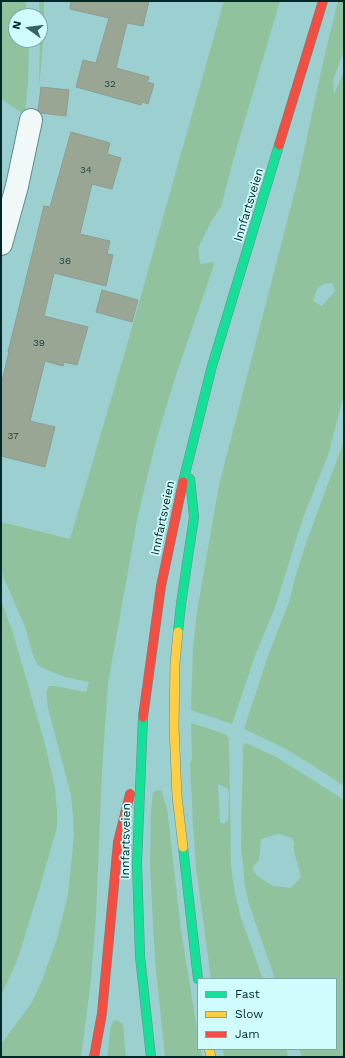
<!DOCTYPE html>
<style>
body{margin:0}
#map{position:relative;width:345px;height:1058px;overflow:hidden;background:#9ccfd0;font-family:"Work Sans",sans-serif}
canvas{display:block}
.frame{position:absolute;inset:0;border:2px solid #002829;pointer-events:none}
.legend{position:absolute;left:197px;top:978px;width:140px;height:72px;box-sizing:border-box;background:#d1fcfd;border:1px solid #7da7a8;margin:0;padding:5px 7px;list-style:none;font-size:12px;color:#002829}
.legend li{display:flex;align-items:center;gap:8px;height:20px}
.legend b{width:20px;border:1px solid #7da7a8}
.north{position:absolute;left:8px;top:8px;width:40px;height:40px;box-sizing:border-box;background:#d1fcfd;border:1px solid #7da7a8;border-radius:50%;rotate:284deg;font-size:11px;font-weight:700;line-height:16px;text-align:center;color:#002829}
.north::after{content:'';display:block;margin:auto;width:14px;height:18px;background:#376263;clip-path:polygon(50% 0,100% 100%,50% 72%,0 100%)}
</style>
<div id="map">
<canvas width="345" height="1058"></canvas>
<div class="frame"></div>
<ul class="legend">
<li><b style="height:5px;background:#16e098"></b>Fast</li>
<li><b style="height:5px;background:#ffcf43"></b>Slow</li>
<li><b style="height:5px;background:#f24e42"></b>Jam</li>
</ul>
<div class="north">N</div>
</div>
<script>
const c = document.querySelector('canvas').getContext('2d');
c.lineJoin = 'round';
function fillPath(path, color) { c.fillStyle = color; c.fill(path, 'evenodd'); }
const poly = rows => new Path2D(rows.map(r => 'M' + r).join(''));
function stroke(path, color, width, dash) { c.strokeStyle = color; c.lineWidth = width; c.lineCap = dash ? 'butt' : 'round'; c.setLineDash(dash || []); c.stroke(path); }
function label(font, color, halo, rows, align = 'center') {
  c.font = font + ' "Work Sans",sans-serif'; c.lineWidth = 3.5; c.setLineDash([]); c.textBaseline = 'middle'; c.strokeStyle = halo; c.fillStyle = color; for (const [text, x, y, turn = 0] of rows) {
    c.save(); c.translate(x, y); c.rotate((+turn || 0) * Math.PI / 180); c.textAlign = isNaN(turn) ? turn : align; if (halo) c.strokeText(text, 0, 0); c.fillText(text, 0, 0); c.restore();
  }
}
fillPath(poly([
 [1,1,26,1,26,16,16,16,16,40,29,40,29,46,28,81,25,115,1,99],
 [39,1,44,1,44,30,39,90,40,30],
 [224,1,280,1,236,150,221,207,212,220,198,248,200,264,215,262,176,375,157,437,138,515,108,683,102,770,96,915,91,980,81,1057,1,1057,1,1044,31,1004,41,983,57,939,68,895,74,835,73,815,71,795,48,708,46,692,49,686,55,686,86,692,89,682,65,677,45,669,37,664,33,655,25,627,3,576,1,563,1,522,70,539,127,345],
 [338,1,344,1,344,51,333,80,334,94,344,72,344,394,328,455,303,518,274,610,256,653,232,724,191,710,193,647,197,611,219,485,298,179,324,58],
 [332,283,335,291,322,306,313,301,317,289,323,284],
 [344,441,344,786,314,766,284,748,244,729,268,656,289,602,295,578,306,543],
 [1,600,13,633,45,744,55,788,57,811,57,827,39,890,18,958,1,996],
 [191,723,225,734,229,738,231,866,234,888,240,915,263,979,211,979,196,867,193,825,190,763,192,759],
 [218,784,227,788,229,793,228,820,224,824,220,822],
 [246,743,278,758,344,800,344,1057,302,1057,299,1049,336,1049,336,979,275,979,249,904,245,886,241,845,243,746,244,744],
 [278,834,292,838,294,843,294,851,301,877,291,888,273,886,257,876,252,868,259,860,261,839],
 [161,790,167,808,181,930,198,1035,198,1049,201,1049,202,1057,165,1057,155,960,150,865,151,811,153,793,155,791],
 [114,1020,119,1021,123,1025,126,1057,107,1057,111,1026],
 [223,1049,286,1049,288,1057,224,1057]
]), '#91c29e');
const building = poly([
 [71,1,149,1,143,26,127,23,116,68,149,77,147,82,154,84,148,104,142,102,141,105,76,87,83,60,96,63,109,18,70,9,71,1],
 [41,87,69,90,66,116,41,113,38,110,41,87],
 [71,132,110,143,107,154,121,158,112,189,92,184,80,234,110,241,107,254,113,255,106,286,54,273,44,316,88,327,77,365,64,362,63,366,45,361,30,421,55,427,45,467,1,456,1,385,9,352,8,352,44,206,50,207,71,132],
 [102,290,138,300,132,322,96,312,102,290]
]);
fillPath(building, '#99a694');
stroke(building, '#8d9d92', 1);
const street = poly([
 [1,244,17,186,31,120]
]);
const fast = poly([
 [183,482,212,366,279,145],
 [178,632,181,604,194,517,190,479],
 [143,717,137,863,140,956,151,1057],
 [183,847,198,979]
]);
const slow = poly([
 [178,632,175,663,174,726,177,796,183,847],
 [209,1049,211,1057]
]);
const jam = poly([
 [279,145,323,1],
 [143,717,161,586,183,482],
 [94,1057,102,1013,118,842,130,794]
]);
stroke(street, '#618e8f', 24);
stroke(fast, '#618e8f', 10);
stroke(slow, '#618e8f', 10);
stroke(jam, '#618e8f', 10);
stroke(street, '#f0f8f8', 22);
stroke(fast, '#16e098', 9);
stroke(slow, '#ffcf43', 9);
stroke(jam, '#f24e42', 9);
label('10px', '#264844', null, [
 ["32",110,84],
 ["34",86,170],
 ["36",65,261],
 ["39",39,343],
 ["37",13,436]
]);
label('12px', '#002829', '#d1fcfd', [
 ["Innfartsveien",249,205,-73],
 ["Innfartsveien",163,518,-78],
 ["Innfartsveien",126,841,-89]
]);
</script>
